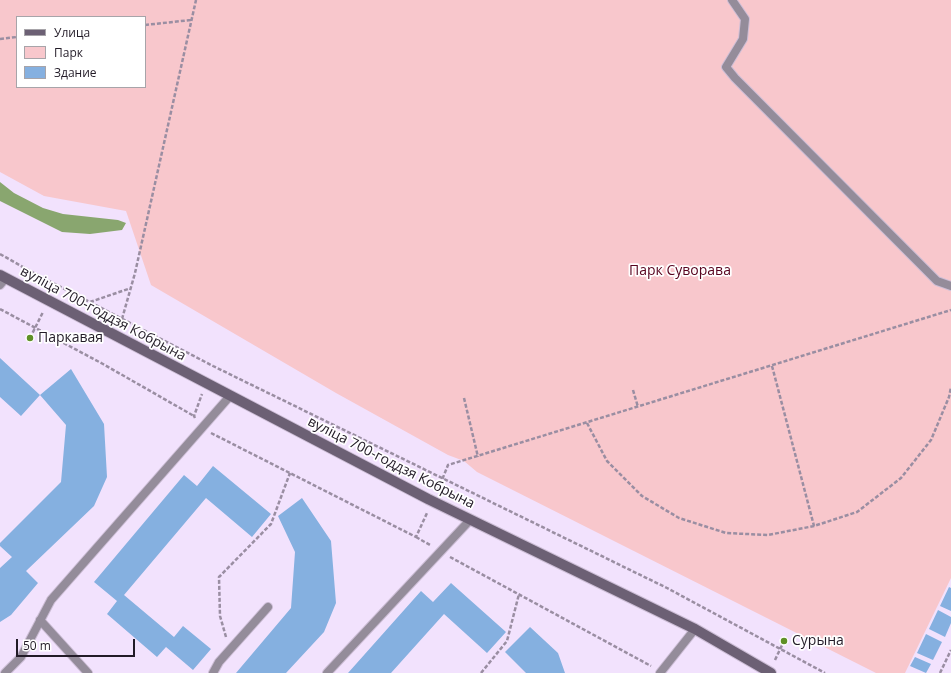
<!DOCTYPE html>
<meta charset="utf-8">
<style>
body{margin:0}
#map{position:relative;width:951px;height:673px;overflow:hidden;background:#f2e2fd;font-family:"Open Sans",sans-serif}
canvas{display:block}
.legend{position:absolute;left:16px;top:16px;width:130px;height:72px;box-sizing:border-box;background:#fff;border:1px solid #a7a4a9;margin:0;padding:5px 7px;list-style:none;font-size:12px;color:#221b27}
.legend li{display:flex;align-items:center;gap:8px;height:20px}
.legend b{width:20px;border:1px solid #a7a4a9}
.scale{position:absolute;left:16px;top:639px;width:119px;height:18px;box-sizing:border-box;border:2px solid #221b27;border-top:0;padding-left:5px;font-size:12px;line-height:14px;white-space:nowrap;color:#221b27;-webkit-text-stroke:3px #fff;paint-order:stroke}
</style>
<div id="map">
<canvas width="951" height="673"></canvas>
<ul class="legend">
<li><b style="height:5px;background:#6c6074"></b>Улица</li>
<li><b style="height:11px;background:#f8c7cc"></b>Парк</li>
<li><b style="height:11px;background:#85b0e0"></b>Здание</li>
</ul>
<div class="scale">50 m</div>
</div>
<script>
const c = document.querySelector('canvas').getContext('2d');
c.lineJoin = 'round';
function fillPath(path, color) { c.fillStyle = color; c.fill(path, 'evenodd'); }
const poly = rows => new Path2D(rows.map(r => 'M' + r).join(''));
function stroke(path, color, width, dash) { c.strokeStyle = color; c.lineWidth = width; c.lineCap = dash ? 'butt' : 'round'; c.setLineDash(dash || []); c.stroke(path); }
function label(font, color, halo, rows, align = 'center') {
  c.font = font + ' "Open Sans",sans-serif'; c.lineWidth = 3.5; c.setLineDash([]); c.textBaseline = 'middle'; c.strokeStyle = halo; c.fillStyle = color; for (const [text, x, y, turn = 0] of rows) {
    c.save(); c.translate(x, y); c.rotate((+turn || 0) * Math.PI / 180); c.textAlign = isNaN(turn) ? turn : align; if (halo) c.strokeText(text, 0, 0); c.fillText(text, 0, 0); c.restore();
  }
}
fillPath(poly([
 [0,0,951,0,951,578,905,673,876,673,477,472,464,461,448,455,336,393,151,285,126,211,44,196,0,172],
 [17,17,145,17,145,87,17,87]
]), '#f8c7cc');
fillPath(poly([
 [0,182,14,193,43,208,63,214,118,220,126,223,122,230,90,234,62,232,0,201]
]), '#89a66f');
fillPath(poly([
 [0,358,40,395,71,369,104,424,107,477,94,506,26,571,38,583,11,615,0,622,0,568,12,557,0,546,0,543,61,482,66,425,40,395,21,416,0,397],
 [213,466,271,514,252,537,206,498,124,595,174,637,183,626,211,649,193,670,166,647,157,657,107,614,117,601,94,582,184,475,197,486],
 [302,498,331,541,336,603,324,632,286,673,236,673,291,608,295,552,278,516],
 [451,583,506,632,487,653,444,614,391,673,348,673,421,591,433,602],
 [949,587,951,588,951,611,940,606],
 [938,610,951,617,951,623,945,637,929,629],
 [530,627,558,653,565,673,526,673,505,652],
 [926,634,942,642,933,660,917,653],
 [915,657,931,664,926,673,910,666]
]), '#85b0e0');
const lane = poly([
 [732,0,745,19,743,39,726,67,735,78,937,281,951,286],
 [0,285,5,279],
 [40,620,88,673],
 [5,673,21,657,51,600,230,396],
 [213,673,219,662,268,607],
 [327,673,470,520],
 [660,673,695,629]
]);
const secondary = poly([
 [0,275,428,499,695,629,771,673]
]);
stroke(lane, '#cdbed6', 10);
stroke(secondary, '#cdbed6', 12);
stroke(poly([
 [145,25,191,20],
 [0,39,17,37],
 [0,254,30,271,213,366,667,588,825,673],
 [90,302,131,288],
 [0,309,103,364,194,416],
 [122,319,135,273,196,0],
 [30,338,43,312],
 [772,366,814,526],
 [633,390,638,407],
 [464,398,478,457],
 [195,418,194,416,202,394],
 [587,423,607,461,642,496,679,518,726,533,768,535,814,526,857,512,901,478,931,440,949,397,951,387],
 [211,433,416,537,427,513],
 [438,490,448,465,951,310],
 [416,537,430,545],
 [450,557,651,666],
 [226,637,220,616,219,577,271,524,290,473],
 [775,660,784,641],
 [481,673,507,641,519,594],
 [940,673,951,650]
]), '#9a8ea2', 2.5, [4, 2]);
stroke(lane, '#948c9a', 8);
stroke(secondary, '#6c6074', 10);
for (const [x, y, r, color] of [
 [30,338,4,"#5f9026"],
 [784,641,4,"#5f9026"]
]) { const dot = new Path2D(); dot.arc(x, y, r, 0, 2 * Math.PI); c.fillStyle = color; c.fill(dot); stroke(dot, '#fff', 1.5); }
label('14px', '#57031e', '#fff', [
 ["Парк Суворава",680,271]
]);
label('14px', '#221b27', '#fff', [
 ["вуліца 700-годдзя Кобрына",103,314,28],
 ["вуліца 700-годдзя Кобрына",391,463,27]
]);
label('14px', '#221b27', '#fff', [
 ["Паркавая",38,338],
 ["Сурына",792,641]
], 'left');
</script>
